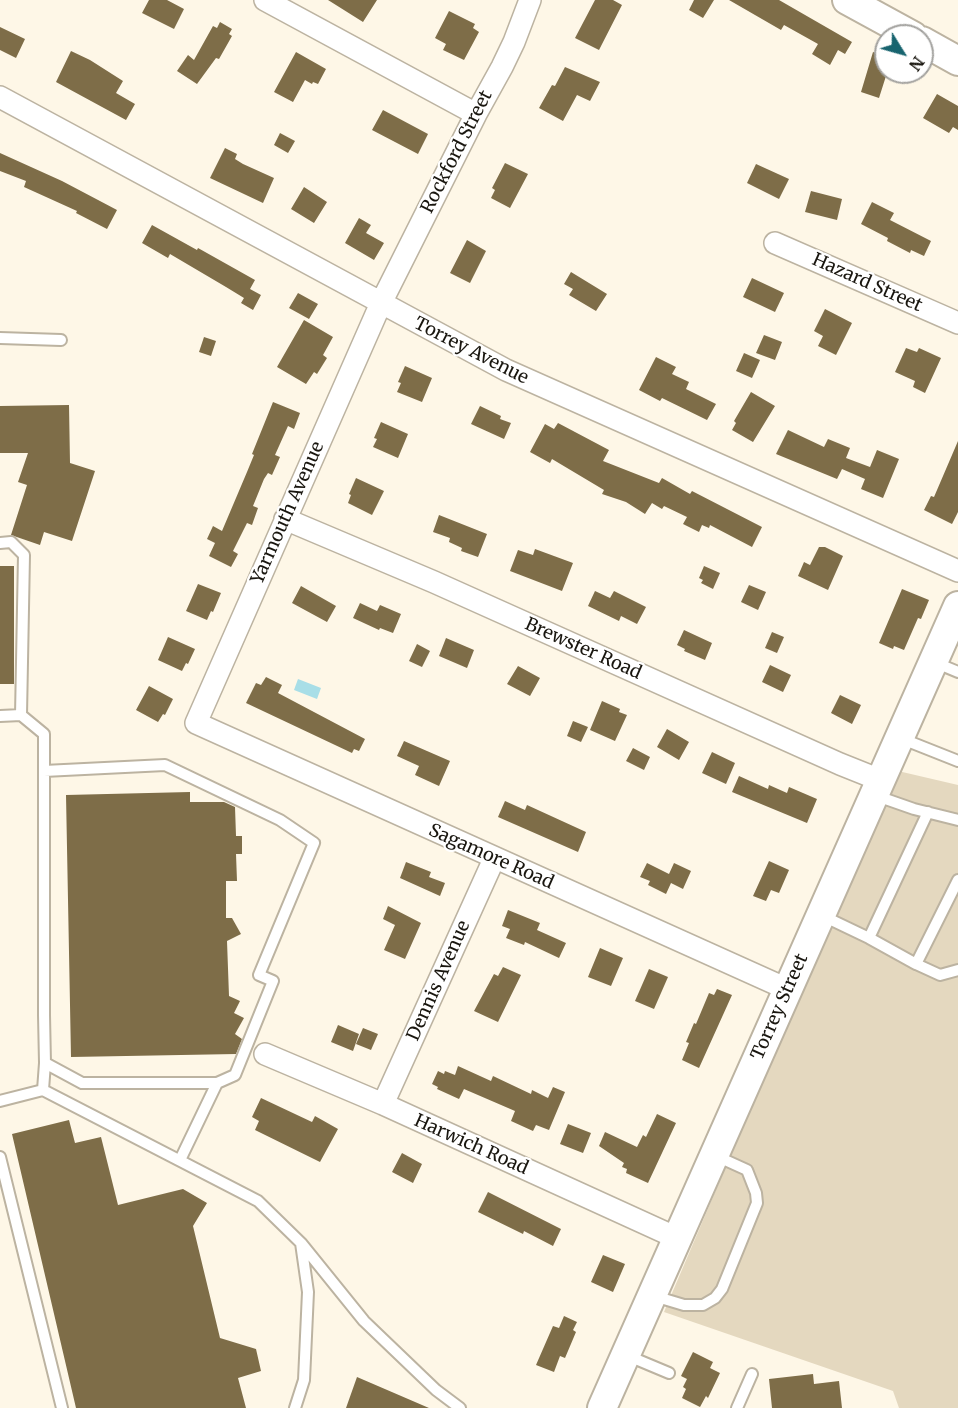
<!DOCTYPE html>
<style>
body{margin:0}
#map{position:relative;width:958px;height:1408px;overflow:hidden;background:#fef7e7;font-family:Merriweather,serif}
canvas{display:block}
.north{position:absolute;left:874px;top:24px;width:60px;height:60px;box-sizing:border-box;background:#fff;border:2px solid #a3a29f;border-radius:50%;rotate:127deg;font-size:16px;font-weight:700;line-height:24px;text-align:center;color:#19160f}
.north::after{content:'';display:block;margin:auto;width:21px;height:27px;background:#18646f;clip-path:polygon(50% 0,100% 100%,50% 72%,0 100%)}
</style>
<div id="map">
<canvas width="958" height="1408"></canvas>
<div class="north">N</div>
</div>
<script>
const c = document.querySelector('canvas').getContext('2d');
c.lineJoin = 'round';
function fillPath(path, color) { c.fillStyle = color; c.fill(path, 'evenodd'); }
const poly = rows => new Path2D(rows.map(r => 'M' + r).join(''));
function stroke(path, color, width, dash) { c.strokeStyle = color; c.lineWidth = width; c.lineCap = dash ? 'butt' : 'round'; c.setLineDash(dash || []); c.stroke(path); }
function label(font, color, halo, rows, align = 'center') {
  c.font = font + ' Merriweather,serif'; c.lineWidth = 4.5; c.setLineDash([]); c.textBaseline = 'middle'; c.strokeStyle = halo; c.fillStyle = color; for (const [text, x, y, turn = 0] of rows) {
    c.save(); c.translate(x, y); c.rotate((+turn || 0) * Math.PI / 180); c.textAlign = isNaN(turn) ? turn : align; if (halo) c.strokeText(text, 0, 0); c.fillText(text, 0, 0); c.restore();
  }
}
fillPath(poly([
 [898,771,958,785,958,1408,899,1408,893,1391,664,1312,804,983]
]), '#e4d8bf');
fillPath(poly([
 [298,679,321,688,317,699,294,690]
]), '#a8dee7');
fillPath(poly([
 [149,0,167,0,184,9,174,29,142,13],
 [328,0,377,0,363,22],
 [595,0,613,0,622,5,599,50,575,38],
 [694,0,714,0,703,18,689,10],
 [729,0,779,0,852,42,845,54,838,50,830,65,812,54,818,44,784,25,781,30],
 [449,11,475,24,473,28,479,32,464,60,443,50,446,44,435,38],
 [220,22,232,29,229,34,232,36,219,59,216,58,197,84,177,71,188,55,194,60,213,26,217,28],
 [0,27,25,39,16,58,0,50],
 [71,51,90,60,123,81,116,93,135,104,126,120,56,82],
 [296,52,326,69,318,84,313,82,312,84,305,80,293,102,274,92],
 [873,52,886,56,886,76,879,98,861,92],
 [565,67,600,82,590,101,577,95,563,121,539,108,552,85,555,86],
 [937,94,958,106,958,130,953,127,949,133,923,118],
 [383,110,428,134,418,154,372,130],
 [280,133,295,141,288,153,274,145],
 [225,148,237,154,235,159,243,164,274,178,263,203,210,178],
 [0,153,62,181,117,210,107,229,76,213,77,211,24,187,26,181,0,171],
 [505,163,528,174,510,208,491,198,495,190,492,188],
 [756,164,789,179,779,199,747,183],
 [304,187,327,202,314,223,291,209],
 [811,191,842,199,837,220,805,212],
 [872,202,894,213,890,220,931,241,924,256,911,250,910,253,887,241,888,238,861,224],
 [359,218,371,225,366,233,384,243,374,260,345,243],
 [152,225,197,250,198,248,255,280,250,289,261,295,253,310,241,303,244,298,226,287,170,254,168,258,142,243],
 [467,240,486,251,470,283,450,273],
 [571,272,607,294,596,311,569,295,573,289,564,284],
 [752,278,784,293,775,312,743,297],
 [298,293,318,304,309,319,289,308],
 [825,309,852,323,836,355,818,346,823,336,814,331],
 [304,320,333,337,323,355,327,358,317,374,314,372,306,384,277,367],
 [764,335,782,342,775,360,756,353],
 [204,337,216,341,211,356,199,352],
 [906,348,917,352,919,348,941,358,925,393,913,387,915,381,895,372],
 [744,353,760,360,752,378,736,371],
 [656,357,676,367,672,374,689,382,686,389,716,404,707,420,662,398,660,401,639,390],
 [405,366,432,378,422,402,397,392,401,383,398,382],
 [751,392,775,406,753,442,732,430,736,423,734,421],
 [273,402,300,413,294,429,288,426,275,455,280,457,272,475,268,473,264,479,253,506,258,508,252,525,247,523,233,551,238,554,231,567,209,556,215,543,207,539,213,526,222,531,247,472,254,455,252,454],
 [69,405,70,463,95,471,72,541,44,532,40,545,11,535,27,485,18,482,28,453,0,453,0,406],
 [480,406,501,416,500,419,511,423,504,439,471,424],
 [381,422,408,434,398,458,373,447,377,439,374,438],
 [558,423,609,450,603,461,659,483,662,478,690,494,692,491,762,527,752,547,710,525,709,528,702,525,699,532,683,524,687,517,664,506,662,509,652,503,645,514,626,502,602,494,604,490,552,459,550,463,530,452,545,424,554,429],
 [788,430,824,447,828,439,850,448,846,458,870,467,877,450,899,459,883,498,861,489,865,479,842,469,837,479,776,454],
 [958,441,958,512,952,524,924,510,931,496,934,497],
 [356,478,384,491,372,515,348,503,351,495,349,494],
 [439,515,487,534,478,557,461,551,462,548,449,542,450,538,433,532],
 [819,547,825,547,843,556,828,590,798,576,804,562,810,565],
 [535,549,573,563,562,591,510,571,518,550,533,555],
 [0,566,14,566,14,684,0,684],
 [704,566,720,573,713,589,701,583,703,580,699,578],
 [198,584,221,593,213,612,211,611,207,620,186,611],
 [749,585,766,592,758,610,741,602],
 [301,586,336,606,327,622,292,603],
 [902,589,929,600,921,619,918,618,904,650,894,646,893,649,879,643],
 [595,591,610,598,614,591,646,607,637,624,621,616,619,621,588,606],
 [360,603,377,611,380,605,401,614,393,633,380,628,379,630,353,618],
 [684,630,712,643,705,660,684,651,685,649,677,645],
 [772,632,784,637,777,653,765,648],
 [168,637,195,649,188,664,186,663,182,671,158,660],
 [446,638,474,650,467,668,439,656],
 [417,644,430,651,422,667,409,661],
 [770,665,791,675,783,692,762,682],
 [518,666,540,678,530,696,507,684],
 [266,677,282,685,278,693,365,739,359,751,354,749,352,753,246,703,256,683,261,685],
 [149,686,173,699,165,715,163,714,158,722,136,710],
 [840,695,861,705,852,724,831,713],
 [602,701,620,709,619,712,627,715,615,741,590,730],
 [573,721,588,727,581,742,567,736],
 [667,729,689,742,679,760,657,747],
 [404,741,450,761,439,786,415,775,419,766,397,756],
 [633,748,650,757,644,770,626,761],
 [712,752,735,763,726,784,702,773],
 [739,776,768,789,769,785,787,793,789,787,817,799,807,823,732,792],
 [190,792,190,802,224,802,235,807,236,836,242,836,242,854,236,854,237,881,226,881,226,918,232,918,241,934,227,941,229,996,240,1001,234,1013,244,1018,235,1034,242,1039,236,1054,71,1057,66,795],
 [505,801,525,810,527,805,586,832,578,852,498,817],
 [769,861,789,870,779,893,771,890,766,901,753,896],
 [406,862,431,872,429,877,445,883,440,896,400,878],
 [647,863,669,874,674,863,691,871,683,889,671,883,666,894,648,885,650,881,640,877],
 [388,906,421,923,405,959,384,950,395,925,383,919],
 [508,910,540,923,537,930,566,943,559,958,525,942,524,945,506,938,510,929,502,926],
 [600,948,623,958,611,986,588,977],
 [503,967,521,975,498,1022,474,1011,494,974,498,976],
 [649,969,668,977,654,1009,635,1001],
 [717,989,732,995,699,1068,682,1060,689,1043,686,1042,694,1023,696,1024,709,993,714,995],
 [338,1025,359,1034,353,1051,331,1042],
 [363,1028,378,1034,371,1050,356,1044],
 [458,1066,491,1081,493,1076,531,1094,532,1090,548,1098,553,1087,565,1092,549,1130,536,1125,533,1131,511,1121,515,1111,464,1089,459,1099,437,1089,438,1087,432,1084,438,1071,444,1074,445,1071,455,1075],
 [261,1098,312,1122,315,1116,338,1129,320,1162,255,1130,259,1121,252,1117],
 [657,1114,676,1123,648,1183,626,1173,627,1169,622,1167,624,1163,599,1146,605,1132,637,1147,643,1135,646,1137],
 [69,1120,75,1143,101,1137,118,1205,183,1189,207,1203,193,1226,220,1338,256,1349,261,1371,238,1378,246,1408,76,1408,12,1134],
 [568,1124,591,1133,583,1153,560,1144],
 [402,1153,422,1164,413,1183,392,1172],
 [488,1192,561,1229,553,1246,524,1231,523,1234,478,1212],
 [603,1255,625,1264,613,1292,591,1282],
 [564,1316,577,1322,573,1330,576,1332,565,1358,560,1356,554,1372,536,1365,553,1326,559,1328],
 [693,1352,713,1362,710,1368,720,1373,708,1398,706,1396,700,1407,682,1398,686,1389,683,1387,687,1379,681,1376],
 [813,1374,814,1384,839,1381,842,1408,772,1408,769,1379],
 [357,1377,429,1408,346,1408]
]), '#7e6d48');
const lane = poly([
 [0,338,61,340],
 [0,543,11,542,24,555,21,715,44,734,44,1015,45,1063,43,1090],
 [934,662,958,672],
 [0,716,21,715],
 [900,738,958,761],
 [44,771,165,765,280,820,314,843,259,975,273,981,235,1075,217,1083],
 [874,795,914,809,958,820],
 [958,880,916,964,940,975,958,970],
 [823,916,869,938,916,964],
 [869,938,928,812],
 [45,1063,82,1083,217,1083,180,1160],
 [0,1101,43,1090,258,1201,301,1243,364,1321,436,1390,460,1408],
 [0,1157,62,1408],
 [654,1296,684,1305,703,1305,715,1298,722,1289,757,1203,756,1193,747,1170,714,1155],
 [626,1355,669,1373],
 [295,1408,304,1380,308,1292,301,1243],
 [737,1408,752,1374]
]);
const street = poly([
 [265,0,476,114],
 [530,0,514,42,502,67,476,114,381,303,196,723,787,989],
 [0,97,506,370,958,571],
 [775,243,958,323],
 [285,519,434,582,840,764,880,780],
 [265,1054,383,1104,677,1238],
 [383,1104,494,859]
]);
const secondary = poly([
 [847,0,913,36],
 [922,41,958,61],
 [602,1408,958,606]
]);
stroke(lane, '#bcb3a1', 14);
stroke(street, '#bcb3a1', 24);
stroke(secondary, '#bcb3a1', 32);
stroke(lane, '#fff', 10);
stroke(street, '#fff', 21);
stroke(secondary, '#fff', 28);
label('18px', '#19160f', '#fff', [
 ["Rockford Street",457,152,-63],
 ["Hazard Street",867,283,24],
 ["Torrey Avenue",471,351,27],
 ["Yarmouth Avenue",288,513,-66],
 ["Brewster Road",583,649,24],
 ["Sagamore Road",491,857,24],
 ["Dennis Avenue",439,981,-66],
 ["Torrey Street",780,1007,-66],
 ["Harwich Road",471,1145,24]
]);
</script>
